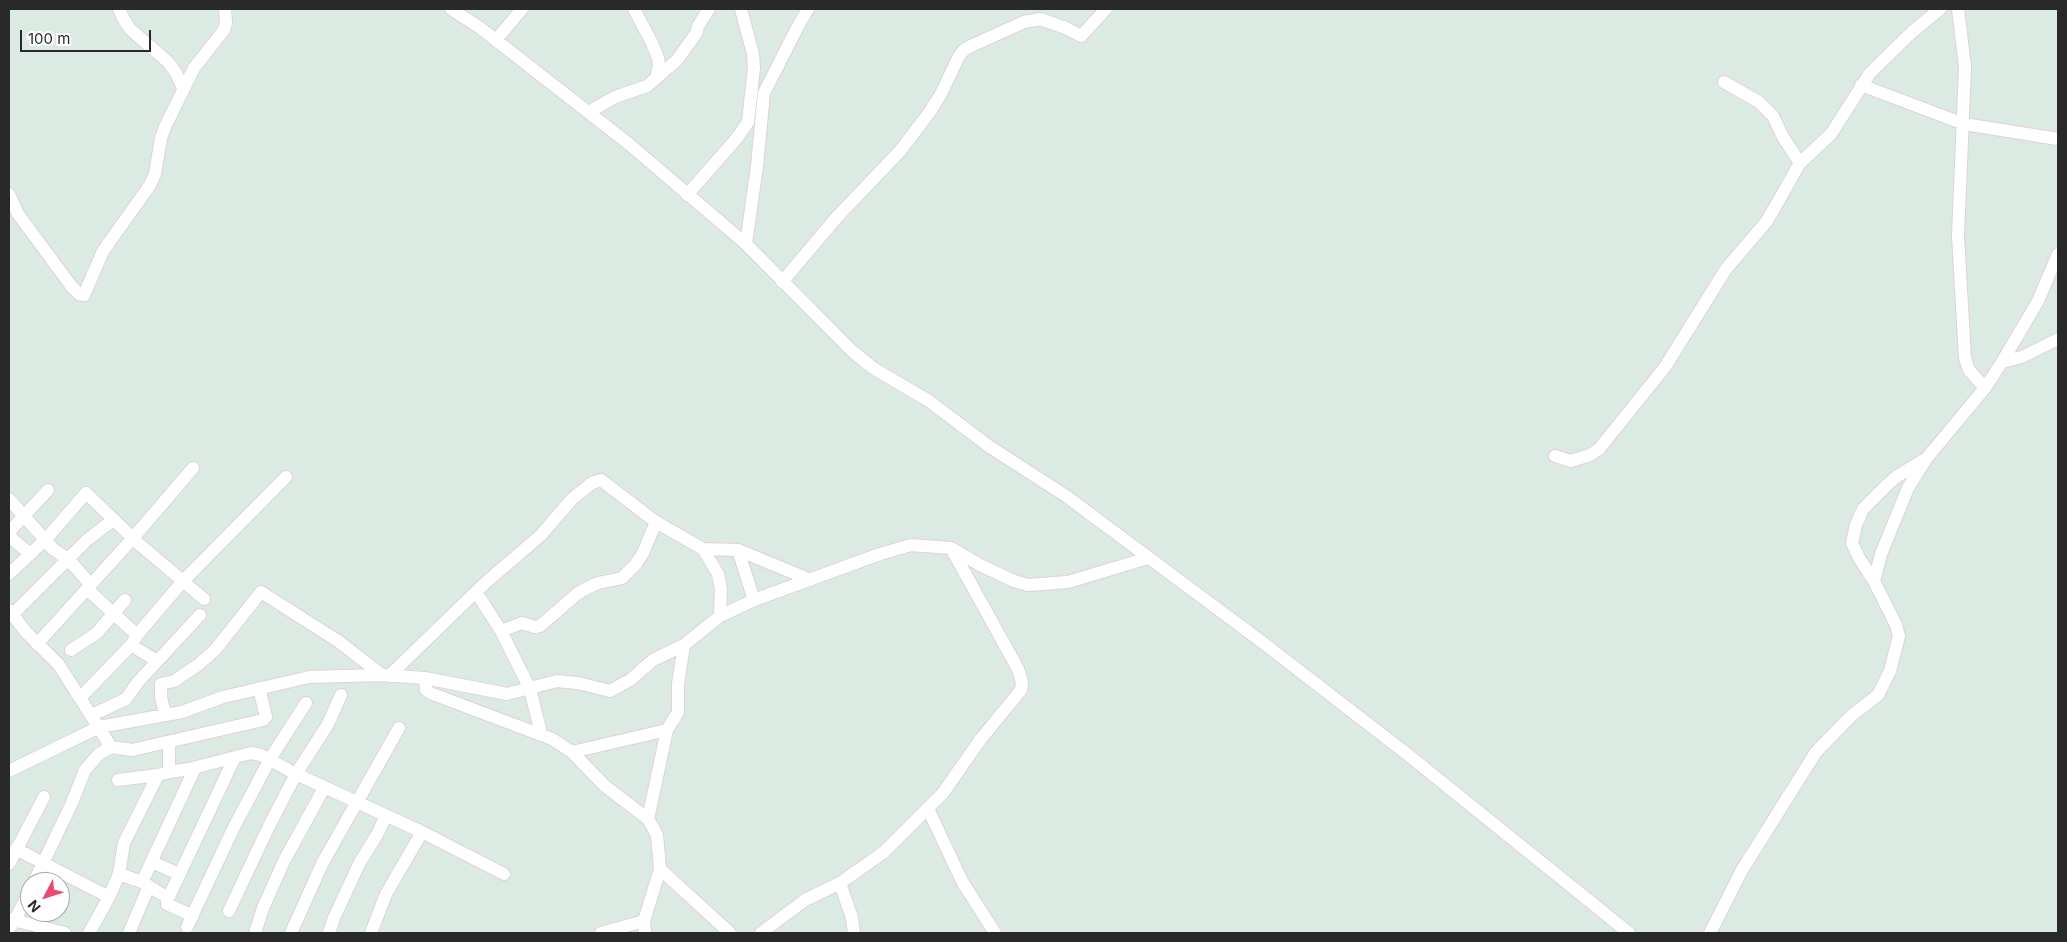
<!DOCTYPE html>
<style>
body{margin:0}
#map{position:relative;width:2067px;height:942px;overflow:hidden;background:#dceae4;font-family:Inter,sans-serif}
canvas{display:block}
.frame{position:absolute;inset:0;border:10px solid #292929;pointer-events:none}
.north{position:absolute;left:20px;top:872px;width:50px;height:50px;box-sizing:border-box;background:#fff;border:1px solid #a9a9a9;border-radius:50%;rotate:230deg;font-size:14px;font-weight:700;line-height:20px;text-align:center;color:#292929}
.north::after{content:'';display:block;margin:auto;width:18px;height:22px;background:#ea4a6c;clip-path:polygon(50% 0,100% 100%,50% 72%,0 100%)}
.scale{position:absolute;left:20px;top:30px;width:131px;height:22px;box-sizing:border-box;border:2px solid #292929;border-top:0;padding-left:6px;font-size:15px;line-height:18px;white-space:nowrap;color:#292929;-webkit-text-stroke:4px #fff;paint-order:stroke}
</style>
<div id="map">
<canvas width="2067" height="942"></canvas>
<div class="frame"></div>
<div class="north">N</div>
<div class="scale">100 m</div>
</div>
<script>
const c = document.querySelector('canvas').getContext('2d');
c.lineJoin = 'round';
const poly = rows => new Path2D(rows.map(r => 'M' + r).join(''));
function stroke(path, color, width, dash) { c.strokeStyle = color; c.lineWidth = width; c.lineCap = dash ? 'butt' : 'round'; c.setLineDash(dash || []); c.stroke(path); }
const minor = poly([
 [119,9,123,18,130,29,168,62,176,73,183,88],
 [451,9,479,27,629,144,746,244,852,351,873,368,929,401,990,447,1066,496,1262,642,1407,754,1629,933],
 [634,9,652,43,658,58,659,66,656,78],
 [1958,9,1965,67,1958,236,1965,358,1969,370,1985,388],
 [496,40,522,9],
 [1861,85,1964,124,2058,139],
 [589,112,615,97,647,86,677,60,697,32,698,26,709,9],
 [1800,163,1831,134,1870,73,1912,32,1940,9],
 [9,194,18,214,72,287,79,294,84,295,103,251,150,185,155,174,161,138,165,127,194,68,224,30,226,23,225,9],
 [687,195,737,138,748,122,754,68,753,54,741,9],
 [746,244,757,166,764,93,797,28,808,9],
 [782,282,837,217,900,151,929,113,941,94,959,56,964,50,971,46,1024,22,1040,19,1066,28,1081,36,1106,9],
 [2002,362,2022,357,2058,339],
 [1555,456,1571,461,1590,455,1599,449,1665,367,1726,269,1767,221,1800,163,1783,137,1773,116,1759,102,1724,82],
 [9,499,53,549,69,560,91,585],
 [9,532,48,490],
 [9,536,30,554],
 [703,549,738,550,811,580],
 [738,550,754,600],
 [9,574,46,539,86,493,139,544,204,599],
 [1874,581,1859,558,1852,543,1856,525,1863,509,1887,485,1896,477,1924,460],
 [87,589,137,635],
 [476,592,501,631,530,689,541,733],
 [9,610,26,632,59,665,111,747,99,754,85,770,71,805,34,882],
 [13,614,87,540,113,520],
 [501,631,522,623,535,627,540,626,577,594,587,588,598,583,622,578,636,564,643,553,656,522],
 [37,644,133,538,193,468],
 [131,645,157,661],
 [71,650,97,633,125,600],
 [389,676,484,584,541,535,572,499,592,483,601,480,656,522,703,549,718,574,721,589,720,616],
 [425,678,426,690,430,693,552,739,572,752,605,786,648,819],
 [81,697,131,645,137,635,183,581,286,477],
 [165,714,161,697,161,684,174,681,198,665,215,650,261,592,338,641,382,675],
 [92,715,126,699,138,682,200,615],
 [111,747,132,750,263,720,266,717,259,688],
 [572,752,667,730],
 [9,771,99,727,182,712,223,697,309,677,382,675,425,678,507,694,557,681,578,683,610,691,630,680,653,660,684,645,720,616,754,600,880,554,911,545,951,548,980,565,1014,581,1028,585,1068,582,1148,558],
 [169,772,189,769,251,753,261,755,296,774,422,832,504,874],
 [118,780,158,775],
 [928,809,963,883,995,933],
 [16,849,109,897],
 [152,862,179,874],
 [9,864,44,797],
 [660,869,730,933],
 [119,874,142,882,168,898],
 [142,882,195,768],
 [840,883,852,918,854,933],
 [229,911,269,826,296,774,328,724,341,695],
 [193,916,167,904,167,901,234,759],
 [9,919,65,933],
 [10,927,14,922,30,890],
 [187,927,233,829,270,759,306,703],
 [89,933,109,897,119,874,124,843,158,775,169,772,169,743],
 [129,933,149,886],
 [255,933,263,908,284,861,324,788],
 [291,933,323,862,399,728],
 [329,933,334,918,359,864,378,833,386,815],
 [371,933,386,894,422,832],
 [601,933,644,921],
 [645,933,644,921,660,869,657,835,648,819,667,730,678,712,678,684,684,645],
 [761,933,805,900,840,883,884,852,943,793,980,740,1021,690,1022,682,1018,669,951,548],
 [1710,933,1742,870,1816,752,1851,716,1878,695,1890,671,1899,636,1896,625,1874,581,1881,554,1908,488,1926,459,1985,388,2002,362,2038,301,2058,254]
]);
stroke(minor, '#e1d2d5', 14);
stroke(minor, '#fff', 12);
</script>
